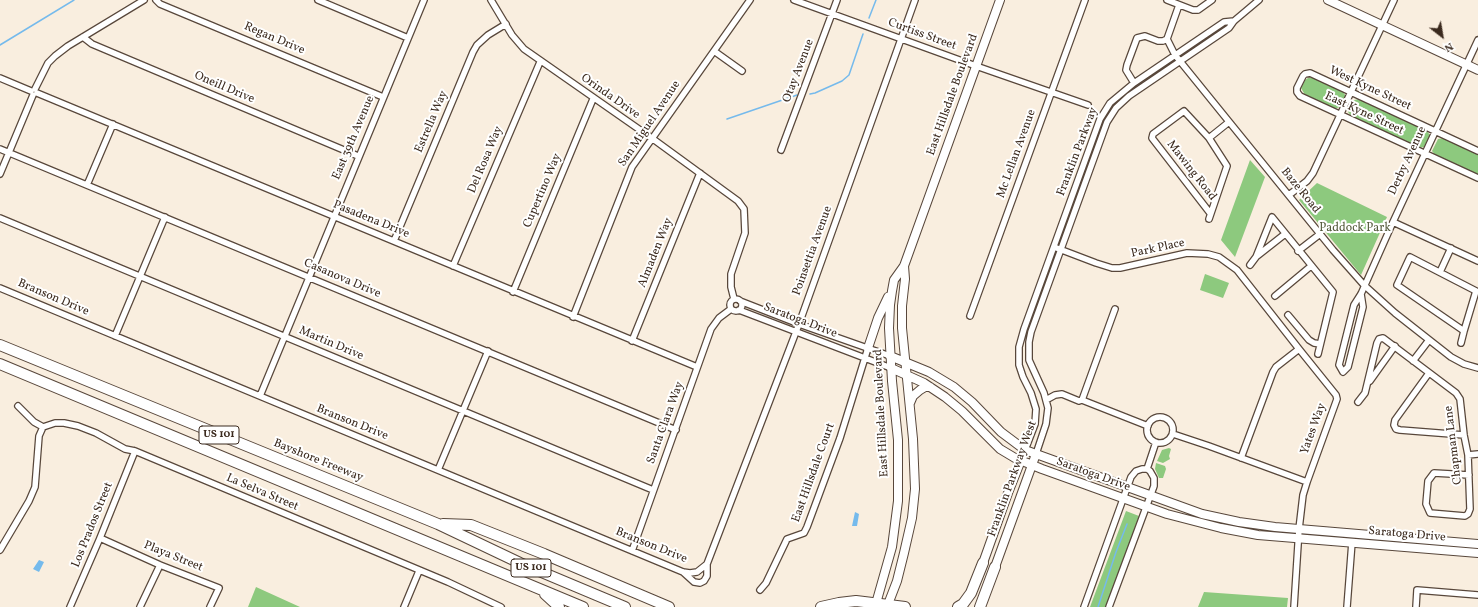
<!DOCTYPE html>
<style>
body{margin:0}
#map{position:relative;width:1478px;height:607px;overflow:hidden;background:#f9eedf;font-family:Vollkorn,serif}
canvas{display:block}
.north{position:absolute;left:1422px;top:16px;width:40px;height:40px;-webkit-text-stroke:3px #fff;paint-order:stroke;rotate:149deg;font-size:11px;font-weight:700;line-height:16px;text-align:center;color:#3b2a1e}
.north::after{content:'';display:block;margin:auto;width:14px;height:18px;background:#3b2a1e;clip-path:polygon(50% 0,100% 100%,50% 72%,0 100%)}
</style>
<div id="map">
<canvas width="1478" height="607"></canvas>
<div class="north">N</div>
</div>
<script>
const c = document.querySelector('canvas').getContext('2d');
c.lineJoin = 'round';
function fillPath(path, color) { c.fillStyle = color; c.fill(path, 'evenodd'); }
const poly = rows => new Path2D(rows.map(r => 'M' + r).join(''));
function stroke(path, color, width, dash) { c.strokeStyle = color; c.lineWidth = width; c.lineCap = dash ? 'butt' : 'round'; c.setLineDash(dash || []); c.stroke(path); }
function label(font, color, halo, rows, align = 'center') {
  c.font = font + ' Vollkorn,serif'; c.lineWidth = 4; c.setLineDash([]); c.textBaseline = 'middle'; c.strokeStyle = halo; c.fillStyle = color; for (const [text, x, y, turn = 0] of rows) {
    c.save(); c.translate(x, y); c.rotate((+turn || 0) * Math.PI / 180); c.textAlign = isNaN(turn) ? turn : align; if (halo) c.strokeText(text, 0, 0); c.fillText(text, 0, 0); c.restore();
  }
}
fillPath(poly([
 [1308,78,1313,78,1342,91,1346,96,1340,107,1334,109,1305,95,1301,88,1305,80],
 [1360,99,1426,130,1430,135,1424,147,1418,148,1352,117,1348,112,1354,100],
 [1443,138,1478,154,1478,175,1436,156,1432,151,1438,139],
 [1250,160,1265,177,1235,257,1221,240],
 [1317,183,1387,217,1361,275,1299,200],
 [1205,274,1229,283,1223,298,1200,290],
 [1169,448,1171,449,1169,456,1170,459,1163,463,1157,461,1162,450],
 [1156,463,1165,466,1166,469,1163,478,1159,478,1155,469],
 [1126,511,1139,516,1106,607,1090,607],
 [256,587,300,607,248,607],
 [1204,592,1288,598,1287,607,1198,607]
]), '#8dc97e');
fillPath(poly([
 [855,512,859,514,857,526,852,526],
 [39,560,44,562,39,572,33,569]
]), '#75baec');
stroke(poly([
 [869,18,876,0],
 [0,45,74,0],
 [810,94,815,93,842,81,849,75,863,34],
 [727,119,797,95],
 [1098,607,1116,552,1127,524]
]), '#75baec', 1.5);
const street = poly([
 [156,0,160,4,383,97],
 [318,0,408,38],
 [491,0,512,35,524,49,653,139,738,201,744,209,745,233,731,274,731,287,734,299],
 [794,0,976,66,1088,105],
 [1167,0,1193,10,1198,10,1212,0],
 [1179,5,1167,39,1175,55,1333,250,1364,285,1395,313,1451,357,1464,364,1478,368],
 [83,37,92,44,358,156],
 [714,51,742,71],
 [0,78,31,91],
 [1134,83,1126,70,1127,65,1137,38,1145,36,1158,41,1163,41,1167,39],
 [35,89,48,63,55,56,68,46,144,0],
 [37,93,697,367],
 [1209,138,1229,122],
 [0,149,676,430],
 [781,150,837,0],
 [1478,151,1310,73,1305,74,1303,76,1297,88,1297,92,1300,96,1478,178],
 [0,174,33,95],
 [87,185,113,124],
 [1289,195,1307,181,1313,173,1394,0],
 [0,218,653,490],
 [1209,219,1227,166,1209,138,1184,111,1153,134,1152,138,1210,213],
 [1393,222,1478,261],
 [394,241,473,52,477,45,488,35,506,24],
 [1054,247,1096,263,1112,268,1120,268,1187,253,1208,254,1219,257,1237,270,1299,349],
 [1298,251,1320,234],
 [1257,256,1285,234],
 [1250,265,1256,257,1272,217,1333,292,1318,354],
 [453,266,540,62],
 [1440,272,1451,248],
 [0,288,683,572,690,573,697,572,707,564,799,324,915,0],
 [513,292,593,99],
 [1361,294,1363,307,1348,367,1343,372,1339,365,1354,305,1361,294,1393,222,1478,40],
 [1275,296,1311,266],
 '730 305a6 6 0 1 1 12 0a6 6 0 1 1-12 0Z',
 [740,301,799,324,890,356],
 [739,310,891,368],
 [1288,315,1309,340,1314,343,1320,344],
 [970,316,1085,0],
 [573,317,632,167,750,0],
 [115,336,165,217],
 [632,341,700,173],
 [1461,343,1464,331,1476,291,1410,257,1397,285,1464,331],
 [1413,361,1429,340],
 [1429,373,1395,420,1394,425,1396,429,1400,430,1464,435],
 [1370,381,1395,346],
 [260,396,424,0],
 [1046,400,1055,395,1062,394,1079,401,1082,400,1148,426],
 [1082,400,1115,309],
 [1358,402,1365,393,1377,343,1379,339,1383,338,1456,393,1460,399,1464,435,1468,455,1470,509,1468,514,1465,516,1430,513,1426,504,1428,481,1434,473,1469,475],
 [18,406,34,422,43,427,55,423,64,423,78,426,96,433,125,449,135,451,448,582,501,607],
 '1147 430a13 13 0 1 1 26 0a13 13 0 1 1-26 0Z',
 [1173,434,1209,446,1307,482],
 [1025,450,1035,424,1036,409,1031,393,1023,377,1019,365,1019,347,1024,329,1100,119,1110,103,1134,83,1224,22,1234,21],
 [1036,454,1046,424,1048,408,1044,393,1029,360,1029,342,1031,332,1107,122,1116,108,1129,96,1229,28,1234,21,1259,0],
 [1468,455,1478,454],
 [1241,458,1273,372,1276,367,1299,349,1336,395,1337,399,1307,482,1303,495,1299,529,1294,607],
 [1147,469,1156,442],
 [438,470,488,351],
 [100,538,160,565,219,588,210,607],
 [0,550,29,501,35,487,39,436,43,427],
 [632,551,711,329,719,318,731,309],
 [683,572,694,582,700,583,704,581,707,576,707,564],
 [760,590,766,583,787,539,804,533,807,527,840,438,868,348],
 [70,607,100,538,135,451],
 [140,607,160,565],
 [404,607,419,571],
 [1084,607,1131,477,1136,471,1142,469,1147,469,1150,471,1154,478,1154,486,1109,607],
 [1347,607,1352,542],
 [1416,607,1417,590,1478,595]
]);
const secondary = poly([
 [1328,0,1478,70],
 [868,348,878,318,888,297],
 [890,356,929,372,954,387,972,402,1001,432,1025,450,1202,514,1239,522,1275,527,1478,544],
 [891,368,924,383,945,397,962,411,1000,449,1015,458,1042,469,1167,514,1221,528,1258,535,1478,553],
 [910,403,913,396,920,390,925,387,930,387],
 [983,563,1008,493,1025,450],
 [995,567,1036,454],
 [875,607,892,547,898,501,898,440,892,381,889,328,890,305,892,291,894,280,904,266,1000,0],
 [887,607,897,581,904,553,912,518,915,489,913,439,902,328,902,306,905,279,904,266]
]);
const highway = poly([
 [0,345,438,524,520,563,625,607],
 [0,364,583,607],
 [443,524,471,525,544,554,669,607],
 [545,594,559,607],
 [821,607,839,603,856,601,905,607],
 [958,607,963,604,971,593,983,563],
 [980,607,995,567]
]);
stroke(street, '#58473b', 8);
stroke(secondary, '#58473b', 10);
stroke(highway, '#58473b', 12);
stroke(street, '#fff', 5.5);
stroke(secondary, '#fff', 8);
stroke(highway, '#fff', 10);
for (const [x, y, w] of [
 [219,435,40],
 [531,568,40]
]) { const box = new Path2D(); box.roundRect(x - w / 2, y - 9, w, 18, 3); c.fillStyle = '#fff'; c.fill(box); stroke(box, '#3b2a1e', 1); }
label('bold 11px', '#3b2a1e', null, [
 ["US 101",219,435],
 ["US 101",531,568]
]);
label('12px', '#3b2a1e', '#fff', [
 ["Curtiss Street",922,35,20],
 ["Regan Drive",274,39,23],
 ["Otay Avenue",799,71,-69],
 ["Oneill Drive",224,88,23],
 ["West Kyne Street",1370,89,25],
 ["East Hillsdale Boulevard",953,95,-70],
 ["Orinda Drive",610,97,35],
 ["East Kyne Street",1364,114,25],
 ["Estrella Way",432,122,-67],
 ["San Miguel Avenue",650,124,-56],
 ["East 39th Avenue",354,138,-67],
 ["Franklin Parkway",1078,152,-69],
 ["Mc Lellan Avenue",1017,154,-70],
 ["Del Rosa Way",486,160,-67],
 ["Derby Avenue",1408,161,-65],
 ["Mawing Road",1191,171,52],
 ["Cupertino Way",543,191,-67],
 ["Baze Road",1300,191,51],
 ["Pasadena Drive",371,220,22],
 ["Park Place",1158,249,-12],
 ["Poinsettia Avenue",813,251,-70],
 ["Almaden Way",656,253,-68],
 ["Casanova Drive",342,279,23],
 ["Branson Drive",53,298,23],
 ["Saratoga Drive",800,321,21],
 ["Martin Drive",331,344,23],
 ["East Hillsdale Boulevard",882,413,-93],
 ["Branson Drive",352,423,22],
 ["Santa Clara Way",666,423,-70],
 ["Yates Way",1314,429,-70],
 ["Chapman Lane",1454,445,-97],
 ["Bayshore Freeway",318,461,22],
 ["East Hillsdale Court",814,473,-70],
 ["Saratoga Drive",1093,475,20],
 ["Franklin Parkway West",1013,479,-70],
 ["La Selva Street",262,493,23],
 ["Los Prados Street",93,525,-68],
 ["Saratoga Drive",1407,535,5],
 ["Branson Drive",651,546,22],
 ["Playa Street",173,557,22]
]);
label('12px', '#545a3b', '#fff', [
 ["Paddock Park",1355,229]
]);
</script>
